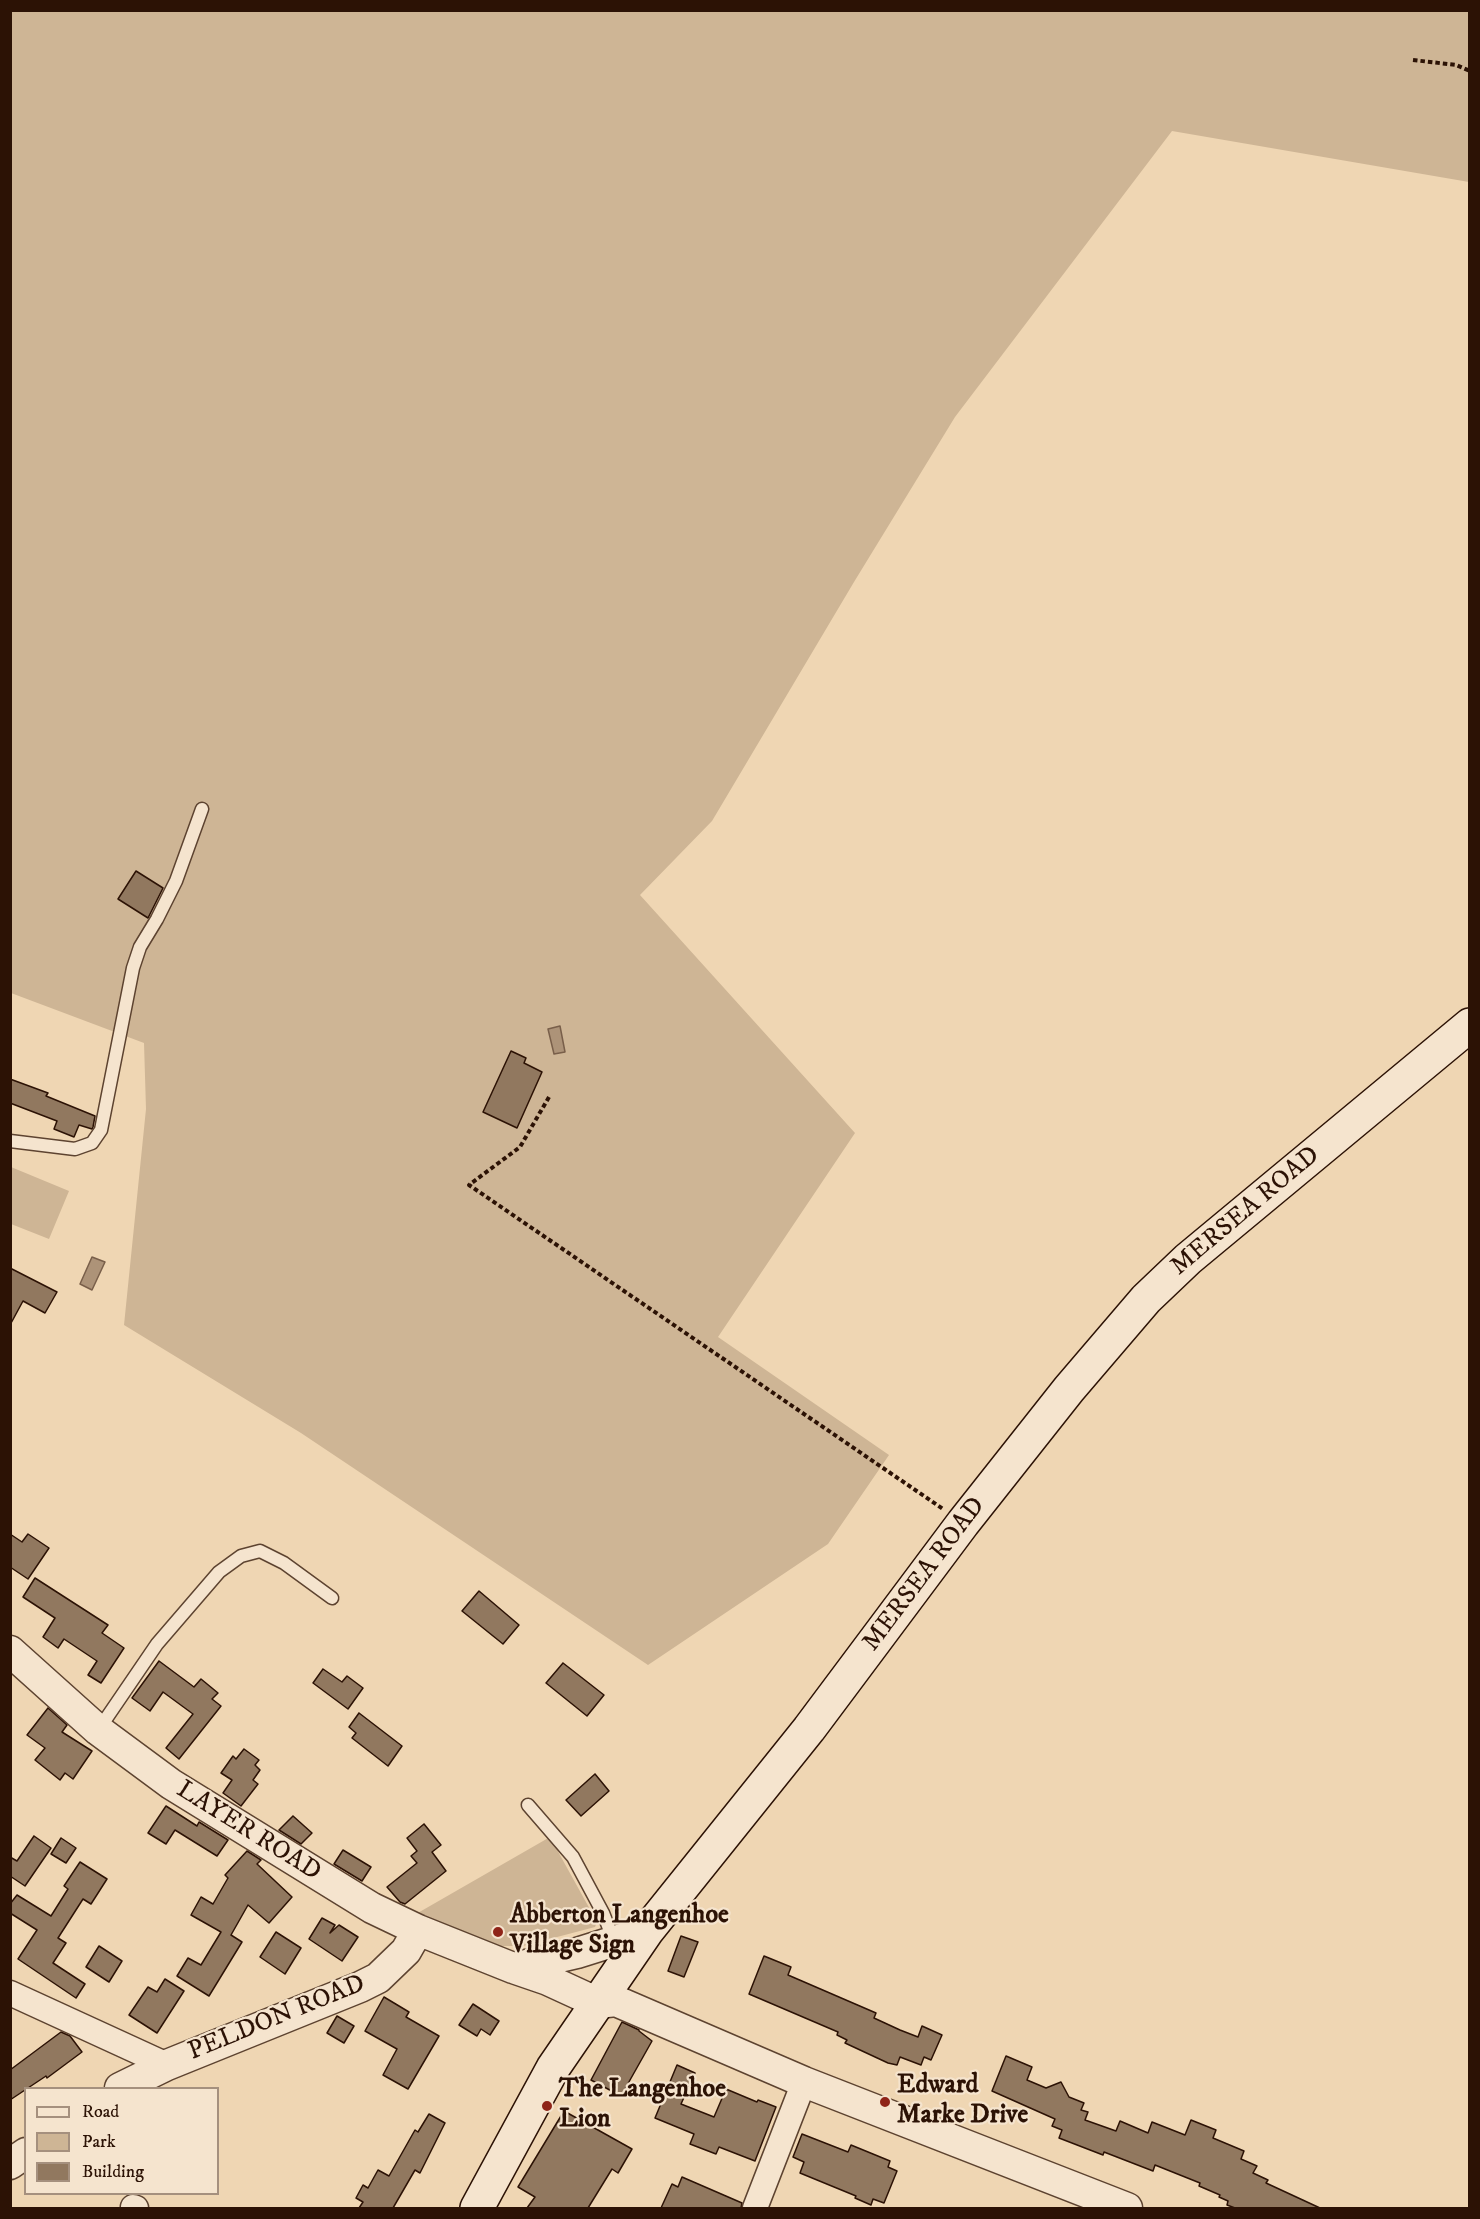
<!DOCTYPE html>
<style>
body{margin:0}
#map{position:relative;width:1480px;height:2219px;overflow:hidden;background:#efd6b3;font-family:"IM FELL DW Pica",serif}
canvas{display:block}
.frame{position:absolute;inset:0;border:12px solid #2c1205;pointer-events:none}
.legend{position:absolute;left:24px;top:2087px;width:195px;height:108px;box-sizing:border-box;background:#f5e4ce;border:2px solid #a5907e;margin:0;padding:8px 10px;list-style:none;font-size:18px;color:#2c1205}
.legend li{display:flex;align-items:center;gap:12px;height:30px}
.legend b{width:30px;border:2px solid #a5907e}
</style>
<div id="map">
<canvas width="1480" height="2219"></canvas>
<div class="frame"></div>
<ul class="legend">
<li><b style="height:8px;background:#f5e4ce"></b>Road</li>
<li><b style="height:16px;background:#ceb595"></b>Park</li>
<li><b style="height:16px;background:#91785f"></b>Building</li>
</ul>
</div>
<script>
const c = document.querySelector('canvas').getContext('2d');
c.lineJoin = 'round';
function fillPath(path, color) { c.fillStyle = color; c.fill(path, 'evenodd'); }
const poly = rows => new Path2D(rows.map(r => 'M' + r).join(''));
function stroke(path, color, width, dash) { c.strokeStyle = color; c.lineWidth = width; c.lineCap = dash ? 'butt' : 'round'; c.setLineDash(dash || []); c.stroke(path); }
function label(font, color, halo, rows, align = 'center') {
  c.font = font + ' "IM FELL DW Pica",serif'; c.lineWidth = 4.5; c.setLineDash([]); c.textBaseline = 'middle'; c.strokeStyle = halo; c.fillStyle = color; for (const [text, x, y, turn = 0] of rows) {
    c.save(); c.translate(x, y); c.rotate((+turn || 0) * Math.PI / 180); c.textAlign = isNaN(turn) ? turn : align; if (halo) c.strokeText(text, 0, 0); c.fillText(text, 0, 0); c.restore();
  }
}
fillPath(poly([
 [10,11,1469,11,1469,182,1172,131,955,417,854,582,712,821,640,895,855,1133,718,1337,889,1455,828,1544,648,1665,301,1433,124,1325,146,1109,144,1043,11,993],
 [11,1167,69,1191,49,1239,11,1224],
 [550,1837,597,1922,595,1927,523,1946,502,1946,484,1943,416,1914]
]), '#ceb595');
const water = poly([
 [560,1026,565,1052,554,1054,548,1029,560,1026],
 [92,1257,105,1262,92,1290,80,1284,92,1257]
]);
fillPath(water, '#ad9378');
stroke(water, '#795f4a', 1.5);
const building = poly([
 [136,871,163,888,148,918,118,899,136,871],
 [511,1051,526,1058,524,1063,542,1072,517,1128,483,1112,511,1051],
 [10,1079,48,1093,46,1096,95,1116,93,1127,92,1129,79,1125,74,1137,54,1129,57,1121,10,1103,10,1079],
 [10,1268,57,1292,45,1313,23,1301,10,1325,10,1268],
 [10,1534,22,1542,28,1534,49,1548,28,1579,10,1567,10,1534],
 [35,1578,108,1625,102,1633,124,1648,101,1683,88,1675,97,1661,64,1639,58,1648,43,1637,55,1618,23,1597,35,1578],
 [479,1591,519,1625,503,1644,462,1611,479,1591],
 [159,1661,194,1687,201,1679,218,1693,212,1699,221,1706,179,1759,166,1748,193,1714,163,1692,150,1711,132,1698,159,1661],
 [563,1663,604,1695,587,1716,546,1683,563,1663],
 [323,1669,342,1682,347,1676,363,1688,348,1709,313,1683,323,1669],
 [48,1708,67,1725,62,1732,92,1751,73,1779,65,1773,60,1780,35,1760,45,1748,27,1735,48,1708],
 [359,1713,402,1746,388,1766,352,1738,356,1733,349,1727,359,1713],
 [244,1749,259,1760,255,1765,260,1770,253,1780,258,1784,241,1806,223,1793,232,1780,221,1773,233,1756,236,1759,244,1749],
 [595,1774,609,1791,581,1816,566,1800,595,1774],
 [166,1806,197,1826,199,1822,228,1840,217,1856,175,1830,166,1844,148,1833,166,1806],
 [293,1816,312,1833,301,1844,279,1830,293,1816],
 [424,1824,441,1845,432,1852,446,1871,405,1904,400,1902,387,1887,417,1863,411,1856,417,1851,407,1838,424,1824],
 [34,1836,51,1848,25,1886,10,1876,10,1857,17,1861,34,1836],
 [61,1838,76,1848,66,1863,51,1854,61,1838],
 [343,1850,371,1867,362,1881,334,1864,343,1850],
 [247,1851,261,1860,257,1864,292,1897,269,1923,248,1905,231,1935,242,1942,209,1996,177,1976,188,1958,201,1965,221,1932,191,1915,201,1897,213,1904,228,1878,225,1875,247,1851],
 [80,1862,107,1879,91,1904,83,1899,58,1938,66,1943,53,1963,85,1984,76,1998,18,1959,37,1930,10,1913,10,1904,17,1895,51,1916,68,1889,64,1886,80,1862],
 [322,1918,335,1925,330,1933,339,1925,358,1937,342,1961,309,1939,322,1918],
 [276,1932,301,1948,285,1974,260,1957,276,1932],
 [681,1936,698,1942,684,1977,668,1971,681,1936],
 [99,1946,122,1961,109,1982,86,1967,99,1946],
 [764,1956,791,1967,788,1975,876,2013,874,2018,900,2030,918,2037,922,2026,942,2035,931,2060,924,2057,921,2065,900,2057,897,2065,888,2063,845,2043,847,2040,837,2035,838,2032,749,1994,764,1956],
 [165,1979,184,1991,157,2033,129,2015,148,1987,157,1992,165,1979],
 [384,1997,409,2012,406,2017,439,2036,408,2089,383,2075,397,2049,365,2031,384,1997],
 [473,2004,499,2021,490,2035,481,2029,477,2036,459,2025,473,2004],
 [337,2016,354,2026,344,2043,327,2033,337,2016],
 [622,2022,639,2030,639,2031,652,2041,621,2096,591,2080,622,2022],
 [61,2032,70,2036,82,2052,47,2078,46,2076,10,2100,10,2070,61,2032],
 [1006,2056,1032,2067,1027,2080,1046,2088,1061,2082,1069,2097,1084,2103,1081,2110,1088,2112,1085,2120,1116,2131,1120,2121,1148,2133,1152,2122,1185,2135,1191,2120,1216,2130,1213,2138,1244,2151,1241,2159,1257,2166,1253,2173,1268,2180,1266,2183,1320,2208,1235,2208,1227,2205,1228,2201,1219,2197,1220,2195,1199,2186,1200,2183,1155,2165,1153,2171,1104,2152,1103,2155,1059,2138,1062,2130,1052,2126,1055,2119,992,2091,1006,2056],
 [677,2065,695,2073,681,2104,714,2117,726,2089,757,2102,758,2100,776,2107,755,2161,719,2147,716,2154,690,2144,694,2134,655,2118,677,2065],
 [564,2111,632,2149,618,2173,612,2169,588,2208,527,2208,535,2197,518,2187,564,2111],
 [429,2114,445,2123,420,2173,415,2170,393,2208,359,2208,363,2202,356,2198,363,2185,368,2188,378,2170,389,2176,415,2130,418,2132,429,2114],
 [802,2134,848,2152,851,2145,890,2161,888,2167,897,2171,884,2203,873,2199,871,2205,855,2198,856,2196,800,2173,804,2162,793,2157,802,2134],
 [682,2177,742,2203,741,2208,661,2208,672,2184,678,2187,682,2177]
]);
fillPath(building, '#91785f');
stroke(building, '#2c1205', 1.5);
const service = poly([
 [10,1141,75,1149,92,1143,101,1130,133,968,140,947,157,919,176,881,202,809],
 [99,1729,157,1644,219,1572,241,1556,260,1551,284,1563,332,1598],
 [528,1805,573,1857,603,1913,614,1941]
]);
const minor = poly([
 [10,1993,167,2065],
 [133,2207,136,2208],
 [755,2208,804,2082]
]);
const tertiary = poly([
 [10,1651,98,1730,171,1784,372,1908,418,1930,513,1968,548,1980,598,2003,616,2001,804,2082,1127,2208],
 [513,1968,577,1953,647,1931],
 [120,2088,167,2065,360,1987,378,1978,406,1951,418,1930],
 [10,2164,26,2153]
]);
const secondary = poly([
 [477,2208,553,2068,647,1931,809,1729,963,1523,1069,1389,1146,1299,1188,1259,1470,1025]
]);
stroke(service, '#5d4330', 15);
stroke(minor, '#5d4330', 27);
stroke(tertiary, '#5d4330', 33);
stroke(secondary, '#2c1205', 36);
stroke(poly([
 [1413,60,1456,65,1470,71],
 [549,1097,520,1147,469,1185,943,1509]
]), '#2c1205', 4, [4.5, 3]);
stroke(service, '#f5e4ce', 12);
stroke(minor, '#f5e4ce', 24);
stroke(tertiary, '#f5e4ce', 30);
stroke(secondary, '#f5e4ce', 33);
for (const [x, y, r, color] of [
 [498,1932,6,"#8f2418"],
 [885,2102,6,"#8f2418"],
 [547,2106,6,"#8f2418"]
]) { const dot = new Path2D(); dot.arc(x, y, r, 0, 2 * Math.PI); c.fillStyle = color; c.fill(dot); stroke(dot, '#f5e4ce', 2); }
label('26px', '#2c1205', '#f5e4ce', [
 ["MERSEA ROAD",1246,1212,-40],
 ["MERSEA ROAD",925,1575,-53],
 ["LAYER ROAD",248,1832,32],
 ["PELDON ROAD",277,2019,-22]
]);
label('bold 26px', '#2c1205', '#f5e4ce', [
 ["Abberton Langenhoe",510,1917],
 ["Village Sign",510,1947],
 ["Edward",897,2087],
 ["Marke Drive",897,2117],
 ["The Langenhoe",559,2091],
 ["Lion",559,2121]
], 'left');
</script>
